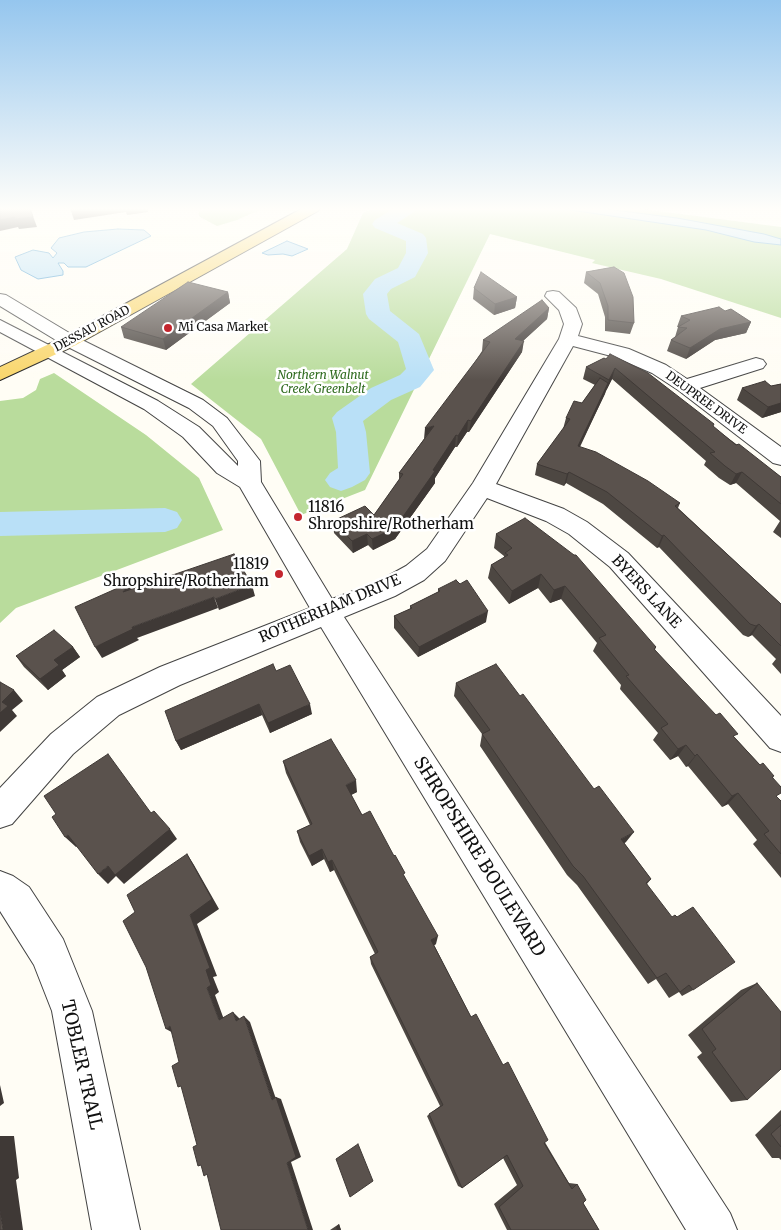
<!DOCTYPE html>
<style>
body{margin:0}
canvas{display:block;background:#fffdf5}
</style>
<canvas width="781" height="1230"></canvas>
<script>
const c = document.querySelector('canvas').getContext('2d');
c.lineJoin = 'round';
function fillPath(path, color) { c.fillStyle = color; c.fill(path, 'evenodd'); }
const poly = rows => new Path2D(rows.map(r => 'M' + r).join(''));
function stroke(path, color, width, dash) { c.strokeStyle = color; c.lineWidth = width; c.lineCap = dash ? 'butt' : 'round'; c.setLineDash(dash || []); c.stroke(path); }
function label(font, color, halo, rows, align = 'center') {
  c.font = font + ' Merriweather,serif'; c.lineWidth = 5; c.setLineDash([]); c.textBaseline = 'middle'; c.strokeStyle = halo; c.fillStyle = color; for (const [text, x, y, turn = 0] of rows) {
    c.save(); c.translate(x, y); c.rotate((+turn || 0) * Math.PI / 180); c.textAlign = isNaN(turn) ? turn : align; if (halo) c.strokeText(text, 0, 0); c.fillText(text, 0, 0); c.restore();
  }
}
fillPath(poly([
 [205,208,264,208,237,220,217,226,200,217,198,213],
 [373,208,635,208,781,227,781,318,661,279,592,263,595,260,490,234,365,490,301,515,261,439,191,384,347,249,363,213],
 [54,373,146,435,199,478,223,530,16,608,0,623,0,401,23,398,36,390,40,379]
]), '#b9dc9c');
const water = poly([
 [557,208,598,208,677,218,764,234,781,239,781,245,754,242,706,230,557,208],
 [118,229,144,230,151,236,86,267,68,267,64,263,58,263,63,271,63,275,38,279,21,270,15,257,33,250,49,253,53,258,57,253,51,248,59,238,84,232,118,229],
 [287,241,308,249,292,256,283,254,268,255,262,253,287,241]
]);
fillPath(water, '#b9e0f7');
stroke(water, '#3f96cf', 1);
fillPath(poly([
 [394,208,417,208,414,212,397,223,423,234,426,238,428,253,415,277,391,289,387,294,390,311,419,334,434,370,420,387,391,400,363,421,366,432,370,473,365,480,352,487,341,491,330,487,325,480,330,473,338,468,336,432,332,418,337,412,371,388,400,375,406,369,398,342,369,319,366,314,363,294,375,279,398,268,406,253,406,241,375,228,372,224,375,220,394,208],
 [165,508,177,512,182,520,177,528,165,532,0,536,0,512,165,508]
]), '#b9e0f7');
const minor = poly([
 [553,291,559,292,576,308,582,324,578,336,629,349,666,365,687,379,756,358,763,360,766,364,763,368,700,388,781,447,781,465,773,463,678,390,652,373,615,357,573,346,496,484,564,509,587,522,628,553,781,716,781,752,770,748,610,567,569,534,546,521,487,498,445,561,424,580,395,596,344,617,730,1213,737,1230,686,1230,321,627,180,685,119,715,73,754,12,824,0,828,0,788,51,734,97,697,160,667,310,608,240,487,217,473,183,437,144,409,0,332,0,320,158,401,199,427,238,466,238,461,213,426,189,408,64,345,0,306,0,294,6,295,76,337,203,400,227,418,260,461,261,482,332,599,377,582,406,566,427,549,473,483,559,339,564,324,559,310,545,296,547,292,553,291],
 [0,871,13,876,29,887,63,939,92,1011,140,1230,92,1230,52,1011,34,965,0,911,0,871]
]);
const major = poly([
 [303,208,320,208,318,211,76,345,0,380,0,367,64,337,303,208]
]);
stroke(minor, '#444', 2);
stroke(major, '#222', 2);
fillPath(minor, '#fff');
fillPath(major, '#f9d66b');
fillPath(poly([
 [614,267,634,323,630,334,605,331,605,317,598,294,584,283,586,272],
 [474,288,517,297,515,308,494,315,473,299],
 [228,292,230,303,166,350,124,338,121,327],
 [549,308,547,319,523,341,522,352,469,432,467,432,457,447,455,447,435,478,435,483,395,539,373,550,368,545,353,553,334,533,333,521,374,515,399,480,399,473,424,439,482,351,483,340],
 [725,311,751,322,746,333,715,340,686,359,667,351,671,340,675,337,678,327,677,327,681,316],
 [604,358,713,427,781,477,781,538,773,532,780,521,736,483,730,485,719,478,704,465,706,461,612,379,606,391,580,447,680,503,678,508,781,604,781,674,772,664,776,659,752,635,748,637,743,635,659,547,657,548,603,504,566,483,564,486,535,475,537,464,563,429,566,418,582,403,595,385,583,379,586,367],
 [781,384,781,412,762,418,737,400,742,388,771,386],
 [496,534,656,647,655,650,760,765,773,777,777,798,781,801,781,878,753,844,757,840,728,804,722,807,688,766,686,767,678,756,670,760,653,740,658,733,620,689,621,685,593,651,597,643,561,599,550,603,538,588,509,604,488,578,491,565,504,558,504,556,494,548],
 [438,589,486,622,418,657,394,628,394,616,410,609,410,606,438,592],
 [73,647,80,657,62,670,66,676,48,690,24,667,16,656],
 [276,671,312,714,270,733,262,715,181,750,176,741],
 [456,683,626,842,624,843,651,879,647,884,693,990,682,996,679,992,669,998,656,979,648,984,577,885,567,875,480,746,482,734,454,696],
 [283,761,357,792,351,795,362,815,405,878,436,944,434,945,471,1017,569,1183,577,1184,583,1203,599,1230,507,1230,494,1204,517,1185,503,1158,462,1188,458,1186,427,1116,440,1106,371,964,370,957,375,954,334,870,330,872,324,859,312,866,300,842,297,831,310,825,286,773],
 [757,983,747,1100,731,1102,697,1057,702,1053,688,1035,741,990],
 [781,1110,781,1160,779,1158,772,1158,755,1135],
 [339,1224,341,1230,330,1230]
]), '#4d4742');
fillPath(poly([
 [30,208,37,227,19,229,18,227,0,231,0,220],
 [89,208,147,208,148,212,127,215,126,212,74,220,71,211],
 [228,292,230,303,166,350,163,339],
 [517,297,515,308,494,315,495,304],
 [549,308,547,319,513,350,515,339],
 [751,322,746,333,715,340,686,359,690,348,720,329],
 [524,341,522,352,469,432,471,421],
 [615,368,612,379,606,391,609,380],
 [608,383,605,394,574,458,578,446],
 [781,403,781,412,762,418,768,407],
 [468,420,467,432,457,447,458,436],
 [434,426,424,439,425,428],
 [456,435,455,447,435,478,435,483,395,539,373,550,372,539,433,470],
 [569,472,566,483,564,486,567,474],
 [742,472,736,483,730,485,736,474],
 [367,534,368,545,353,553,352,541],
 [664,535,659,547,657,548,662,536],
 [541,574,538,588,509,604,512,591],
 [129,583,134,594,123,592],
 [252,585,255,596,219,610,215,599],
 [565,586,561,599,550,603,554,590],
 [214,597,218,608,137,638,139,640,102,658,95,647,132,627],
 [488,611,486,622,418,657,419,647],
 [759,624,752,635,748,637,756,626],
 [73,647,80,657,62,670,66,676,48,690,40,679,54,660],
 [14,690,23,701,12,710,17,716,0,732,0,713,2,702],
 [259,704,262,715,181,750,176,741],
 [310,704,312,714,270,733,268,723],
 [686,745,678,756,670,760,678,749],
 [697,754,688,766,686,767,695,756],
 [356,780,357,792,347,797,346,785],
 [738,793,728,804,722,807,732,796],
 [170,829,177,839,124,884,116,876,108,884,98,874,108,866],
 [634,832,626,842,614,849,621,839],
 [68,835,79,845,76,847,65,837],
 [322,849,324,859,312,866,309,856],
 [187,854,194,865,219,909,197,924,217,976,213,977,219,992,215,995,226,1025,219,1020,207,988,206,970,190,915],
 [332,860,334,870,330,872,328,862],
 [438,936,436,944,430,948,431,940],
 [233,1012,239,1018,242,1027,236,1021],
 [244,1016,250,1022,277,1102,272,1100],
 [170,1026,175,1034,166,1029],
 [0,1085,4,1103,0,1106],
 [276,1097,281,1099,301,1157,291,1162,313,1230,308,1230,287,1163],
 [0,1136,14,1136,19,1178,16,1180,23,1230,3,1230,0,1211],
 [339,1224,341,1230,337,1230,336,1227]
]), '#3f3936');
const building = poly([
 [0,208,30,208,33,217,15,219,15,217,0,220,0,208],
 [71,208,89,208,71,211,71,208],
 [614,267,624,273,633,297,634,323,608,320,608,306,600,283,586,272,614,267],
 [481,272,517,297,495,304,474,288,481,272],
 [188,282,228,292,163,339,121,327,188,282],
 [542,300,549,308,515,339,524,341,471,421,468,420,458,436,456,435,433,470,435,471,395,528,372,539,367,534,352,541,333,521,365,506,374,515,403,474,399,473,434,426,425,428,490,342,483,340,542,300],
 [719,307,725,311,731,309,751,322,720,329,690,348,671,340,687,328,678,327,690,320,681,316,719,307],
 [610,354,648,373,714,424,713,426,736,445,739,444,781,477,781,504,742,472,736,474,725,466,710,453,715,452,615,368,609,380,586,367,604,358,606,359,610,354],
 [600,378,608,383,578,446,596,452,648,481,680,503,675,506,781,604,781,646,759,624,756,626,750,624,664,535,662,536,607,492,569,472,567,474,537,464,570,419,566,418,574,401,582,403,600,378],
 [765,381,771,386,781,384,781,403,768,407,742,388,765,381],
 [525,518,574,555,576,555,656,647,654,649,716,715,720,713,738,734,733,736,760,765,763,763,774,776,772,777,781,787,781,793,776,796,781,801,781,854,764,834,769,831,738,793,732,796,697,754,695,756,686,745,678,749,661,728,668,724,626,676,629,675,599,638,606,635,565,586,554,590,541,574,512,591,491,565,508,555,505,553,512,548,496,534,525,518],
 [234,554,252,585,215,599,214,597,132,627,133,629,95,647,75,607,129,583,123,592,234,554],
 [456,580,460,584,467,580,488,611,419,647,394,616,412,608,410,606,440,591,438,589,456,580],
 [54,630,73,647,54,660,59,665,40,679,16,656,54,630],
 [273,664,276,671,290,665,310,704,268,723,259,704,176,741,165,711,273,664],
 [496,664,520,696,523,694,594,789,599,786,634,832,621,839,651,879,646,883,672,917,675,915,677,917,693,907,735,962,693,990,689,985,680,992,666,973,657,978,583,876,573,866,482,734,490,730,456,683,496,664],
 [0,682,14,690,2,702,8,706,0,713,0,682],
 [331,739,356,780,346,785,362,815,370,811,394,856,395,855,405,873,403,874,438,936,431,940,471,1017,476,1014,503,1065,508,1062,548,1140,544,1143,572,1189,577,1184,586,1200,583,1203,599,1230,511,1230,499,1207,523,1186,507,1155,462,1188,429,1114,443,1105,370,957,378,952,332,860,328,862,322,849,309,856,297,831,312,824,283,761,331,739],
 [108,754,151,813,154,811,170,829,115,875,108,866,98,874,68,835,65,837,52,817,56,814,44,796,108,754],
 [187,854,212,899,190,915,210,968,206,970,211,985,207,988,219,1020,233,1012,236,1021,244,1016,272,1100,276,1097,296,1157,287,1163,308,1230,221,1230,207,1174,204,1176,201,1165,198,1166,193,1147,197,1145,181,1086,178,1087,172,1066,179,1062,170,1026,166,1029,146,967,123,921,135,912,127,895,187,854],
 [757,983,781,1012,781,1069,747,1100,712,1052,716,1049,702,1029,757,983],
 [781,1125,781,1147,771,1134,781,1125],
 [358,1144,373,1181,350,1197,336,1159,358,1144],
 [0,1211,3,1230,0,1230,0,1211]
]);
fillPath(building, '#5a524d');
stroke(building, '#3f3936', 1);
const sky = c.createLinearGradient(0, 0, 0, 380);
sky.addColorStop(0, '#95c6ee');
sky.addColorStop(0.55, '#fffefa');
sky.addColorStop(1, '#fffefa00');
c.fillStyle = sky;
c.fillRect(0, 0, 781, 380);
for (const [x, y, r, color] of [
 [168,328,5,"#c4262e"],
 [298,517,5,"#c4262e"],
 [279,574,5,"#c4262e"]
]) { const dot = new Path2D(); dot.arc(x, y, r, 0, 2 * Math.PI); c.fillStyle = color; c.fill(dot); stroke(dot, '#fff', 2); }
label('12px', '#111', '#fff', [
 ["Mi Casa Market",178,328]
], 'left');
label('12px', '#111', '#fff', [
 ["DESSAU ROAD",92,329,-28],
 ["DEUPREE DRIVE",706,403,36]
]);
label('italic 12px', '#2f6b1f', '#fff', [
 ["Northern Walnut",323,376],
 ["Creek Greenbelt",323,390]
]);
label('15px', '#111', '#fff', [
 ["11816",308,508],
 ["Shropshire/Rotherham",308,525],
 ["11819",269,565,"right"],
 ["Shropshire/Rotherham",269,582,"right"]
], 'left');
label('15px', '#111', '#fff', [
 ["BYERS LANE",646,592,47],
 ["ROTHERHAM DRIVE",330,609,-23]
]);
label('18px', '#111', '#fff', [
 ["SHROPSHIRE BOULEVARD",479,857,58],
 ["TOBLER TRAIL",81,1065,77]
]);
</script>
